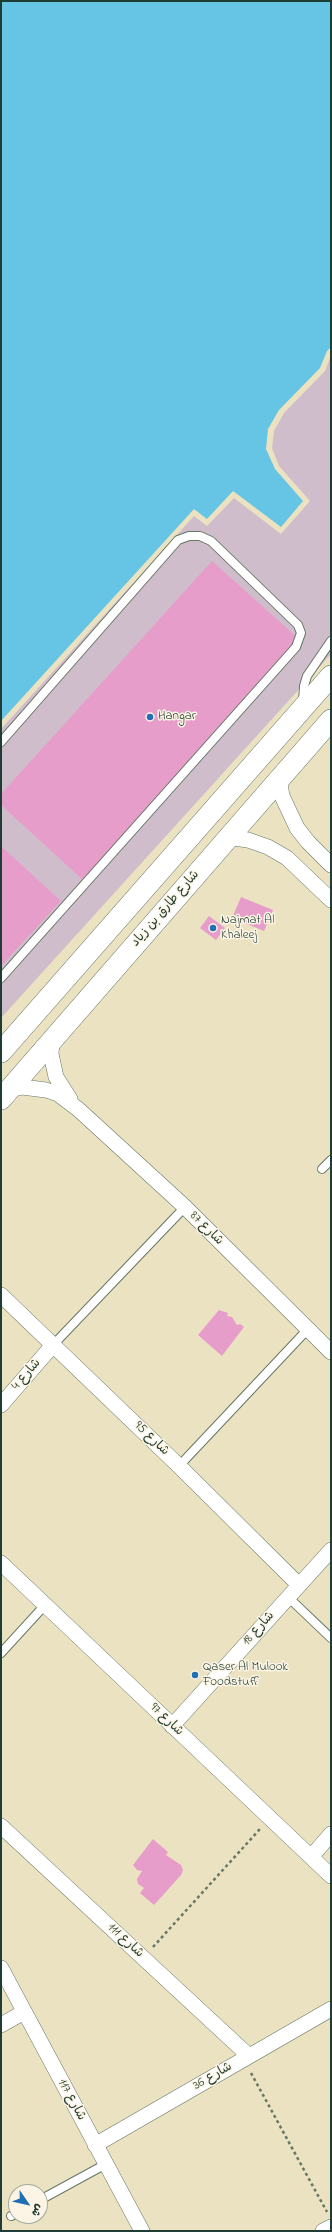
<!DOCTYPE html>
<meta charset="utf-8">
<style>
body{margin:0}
#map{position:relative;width:332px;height:2232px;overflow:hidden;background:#ebe2c1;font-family:"Indie Flower","Playpen Sans Arabic",sans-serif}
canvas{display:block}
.frame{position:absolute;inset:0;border:2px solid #1f3d34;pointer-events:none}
.north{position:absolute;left:8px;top:2184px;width:40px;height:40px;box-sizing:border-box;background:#fcf5e5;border:1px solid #a4ab9e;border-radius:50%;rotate:124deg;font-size:11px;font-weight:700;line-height:16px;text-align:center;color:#1f3d34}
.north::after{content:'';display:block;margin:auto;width:14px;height:18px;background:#1f6fb2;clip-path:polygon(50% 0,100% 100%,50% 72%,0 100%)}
</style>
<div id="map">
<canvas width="332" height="2232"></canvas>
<div class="frame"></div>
<div class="north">ش</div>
</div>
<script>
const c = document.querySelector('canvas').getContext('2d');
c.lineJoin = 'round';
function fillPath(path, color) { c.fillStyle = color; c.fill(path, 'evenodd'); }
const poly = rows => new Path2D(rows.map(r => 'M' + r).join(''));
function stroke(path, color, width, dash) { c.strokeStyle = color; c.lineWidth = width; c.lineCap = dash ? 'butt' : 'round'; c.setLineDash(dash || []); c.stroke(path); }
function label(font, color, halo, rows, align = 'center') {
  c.font = font + ' "Indie Flower","Playpen Sans Arabic",sans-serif'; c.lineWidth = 3; c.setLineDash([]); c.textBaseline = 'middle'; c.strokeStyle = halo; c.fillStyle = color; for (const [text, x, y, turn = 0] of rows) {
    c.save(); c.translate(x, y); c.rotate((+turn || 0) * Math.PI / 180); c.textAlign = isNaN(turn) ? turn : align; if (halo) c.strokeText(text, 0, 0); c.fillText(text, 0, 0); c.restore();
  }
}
fillPath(poly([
 [331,355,331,654,1,1018,1,729,194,516,207,526,234,498,281,534,310,501,279,466,272,448,274,431,284,413,325,371]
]), '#d0bdcc');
fillPath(poly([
 [1,1,331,1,331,347,327,351,320,368,279,410,268,429,266,449,275,469,303,501,281,527,233,491,207,519,194,509,1,721]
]), '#66c4e4');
fillPath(poly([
 [212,561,300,640,83,880,1,805,1,794],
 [1,846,61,901,1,966],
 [241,897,273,910,264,931,232,918],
 [209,916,225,928,216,940,200,928],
 [219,1310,228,1313,227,1316,232,1317,237,1325,240,1324,244,1327,222,1356,198,1335],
 [153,1839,168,1852,166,1855,181,1865,183,1870,181,1875,154,1905,140,1893,144,1888,138,1884,137,1879,142,1871,137,1870,133,1865]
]), '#e79dca');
const lane = poly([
 [303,702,304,686,307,676,331,641],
 [1,742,178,540,189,536,200,536,211,541,298,625,301,633,296,647,1,978],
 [322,1169,331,1160],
 [53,1345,185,1207],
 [179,1466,308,1329],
 [288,1597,331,1638],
 [1,1653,45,1605],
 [40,2200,106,2164],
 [11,2216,16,2214]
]);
const street = poly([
 [279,778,282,796,297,828,308,842,331,865],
 [227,837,248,840,268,847,287,858,331,900],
 [52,1042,51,1054,56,1077,70,1099],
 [9,1090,22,1087,46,1090,58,1094,78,1109,185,1207,331,1352],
 [1,1295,179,1466,299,1585],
 [1,1405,53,1345],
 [1,1563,331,1876],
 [172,1726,331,1550],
 [1,1826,249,2056],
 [311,1857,331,1834],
 [1,1968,142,2231],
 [1,2025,24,2012],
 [95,2145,331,2009],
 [323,2231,331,2227]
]);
const secondary = poly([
 [1,1052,331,676],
 [1,1099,331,720]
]);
stroke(lane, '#667765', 10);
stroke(street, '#667765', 16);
stroke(secondary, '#667765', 22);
stroke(poly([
 [153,1947,260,1829],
 [251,2073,327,2212]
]), '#667765', 2.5, [3, 3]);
stroke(lane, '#fff', 8);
stroke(street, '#fff', 15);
stroke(secondary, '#fff', 21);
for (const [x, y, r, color] of [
 [150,717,4,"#1f6fb2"],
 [213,928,4,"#1f6fb2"],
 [195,1675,4,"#1f6fb2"]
]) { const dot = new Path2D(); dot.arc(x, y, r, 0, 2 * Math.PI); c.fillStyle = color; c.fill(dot); stroke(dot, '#fcf5e5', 1.5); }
label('13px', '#1f3d34', '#fcf5e5', [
 ["Hangar",158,717],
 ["Najmat Al",221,921],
 ["Khaleej",221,936],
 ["Qaser Al Mulook",203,1668],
 ["Foodstuff",203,1683]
], 'left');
label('13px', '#1f3d34', '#fcf5e5', [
 ["شارع طارق بن زياد",166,909,-49],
 ["شارع 87",206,1229,45],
 ["شارع 4",27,1375,-49],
 ["شارع 95",151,1439,44],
 ["شارع 18",259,1629,-48],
 ["شارع 97",166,1720,44],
 ["شارع 111",125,1941,43],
 ["شارع 36",213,2077,-30],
 ["شارع 117",71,2100,62]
]);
</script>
